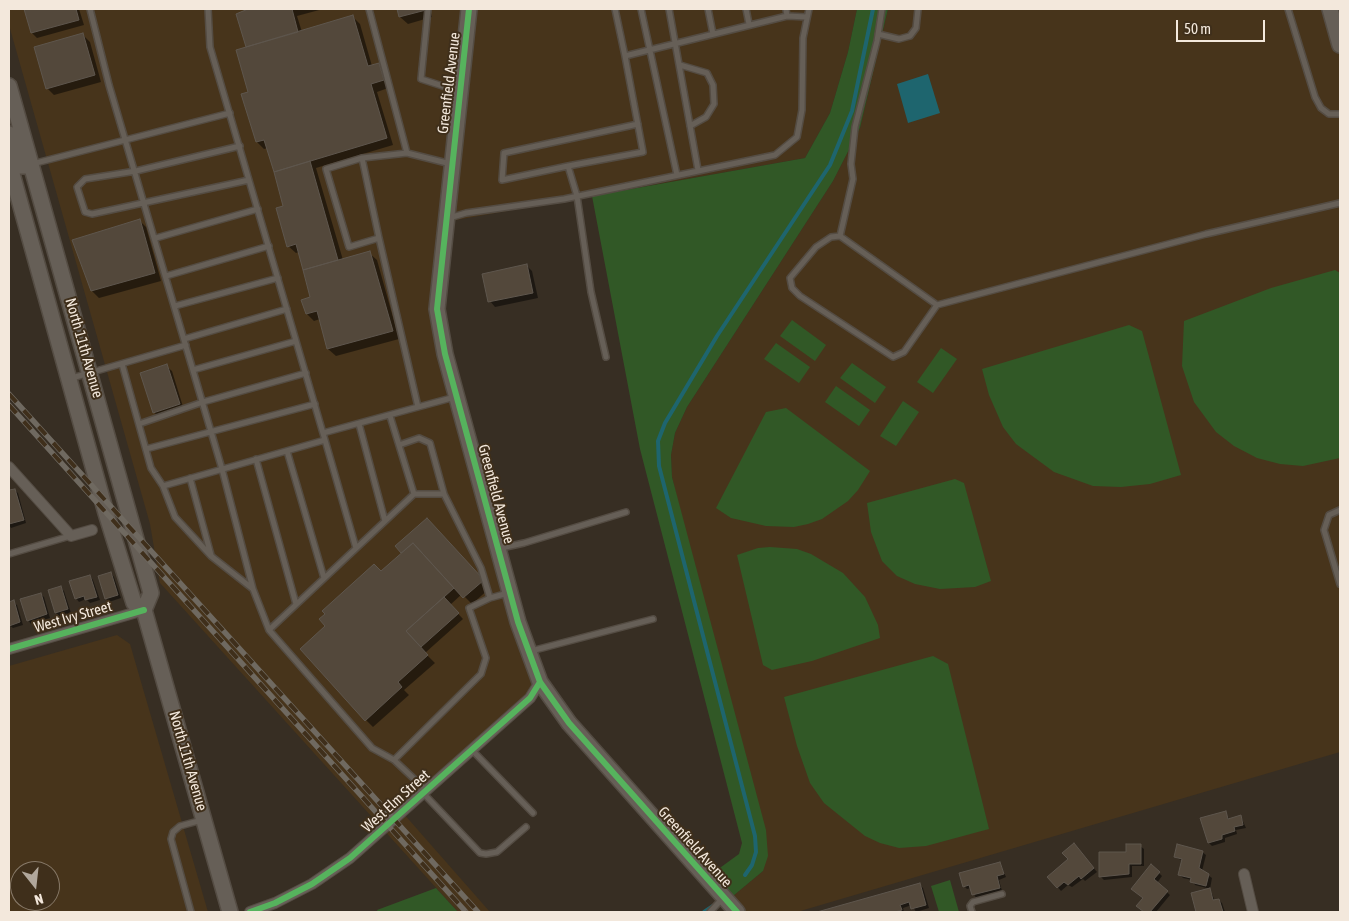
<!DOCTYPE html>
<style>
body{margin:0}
#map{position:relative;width:1349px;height:921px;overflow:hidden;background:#372e23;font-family:"Asap Condensed",sans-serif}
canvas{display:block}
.frame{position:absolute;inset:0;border:10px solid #f3e8dc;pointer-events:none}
.north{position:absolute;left:10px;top:861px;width:50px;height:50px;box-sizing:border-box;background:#3f2f1b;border:1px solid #877968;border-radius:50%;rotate:164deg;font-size:14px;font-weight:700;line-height:20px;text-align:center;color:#f3e8dc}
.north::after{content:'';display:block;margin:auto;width:18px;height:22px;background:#b1a79b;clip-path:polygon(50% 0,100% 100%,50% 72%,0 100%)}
.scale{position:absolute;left:1176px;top:20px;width:89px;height:22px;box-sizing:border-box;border:2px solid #f3e8dc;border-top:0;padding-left:6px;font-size:15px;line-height:18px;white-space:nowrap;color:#f3e8dc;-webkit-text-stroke:4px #3f2f1b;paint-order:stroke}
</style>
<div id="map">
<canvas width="1349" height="921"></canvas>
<div class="frame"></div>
<div class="north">N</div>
<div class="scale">50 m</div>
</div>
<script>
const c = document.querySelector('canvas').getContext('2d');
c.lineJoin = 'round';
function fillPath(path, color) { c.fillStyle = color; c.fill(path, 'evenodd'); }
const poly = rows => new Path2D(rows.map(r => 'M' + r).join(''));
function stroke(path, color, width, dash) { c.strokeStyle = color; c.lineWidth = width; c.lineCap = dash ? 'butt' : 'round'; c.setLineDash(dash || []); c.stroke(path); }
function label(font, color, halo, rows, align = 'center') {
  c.font = font + ' "Asap Condensed",sans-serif'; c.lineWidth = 4; c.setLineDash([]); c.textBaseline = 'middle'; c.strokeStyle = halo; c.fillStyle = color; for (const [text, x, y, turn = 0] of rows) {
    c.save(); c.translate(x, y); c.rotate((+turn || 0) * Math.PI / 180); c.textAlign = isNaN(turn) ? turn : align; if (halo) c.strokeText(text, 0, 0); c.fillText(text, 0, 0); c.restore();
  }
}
fillPath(poly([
 [9,9,857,9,848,52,830,113,805,158,445,222,437,309,540,682,403,813,490,912,458,912,160,583,150,524,9,25],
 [888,9,1340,9,1340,752,797,912,737,912,727,901,763,871,672,477,671,455,675,433,687,407,833,181,860,128],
 [117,635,130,644,208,912,9,912,9,666],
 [20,871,50,871,50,901,20,901]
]), '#47341b');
fillPath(poly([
 [857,9,888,9,860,128,833,181,687,407,675,433,671,455,672,477,766,830,768,856,763,871,727,901,706,878,739,854,742,843,640,449,592,196,805,158,830,113,848,52],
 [1335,270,1340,273,1340,458,1303,466,1280,464,1257,458,1234,446,1216,432,1194,402,1182,366,1184,321,1271,288],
 [792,320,826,345,815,361,780,336],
 [1129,325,1142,331,1181,475,1150,484,1121,487,1093,486,1054,472,1016,444,1003,427,989,395,982,369],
 [776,343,810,367,799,383,764,359],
 [941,348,957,359,933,393,917,382],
 [852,363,886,387,875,403,840,378],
 [836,386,870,410,859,426,825,402],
 [903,401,919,412,896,446,880,436],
 [786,408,870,471,858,490,848,501,822,519,808,524,794,527,766,526,731,518,716,508,766,412],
 [955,479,964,483,991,581,975,587,940,589,915,584,897,576,882,561,871,532,867,503],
 [770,547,797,549,811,554,843,573,865,597,878,625,880,638,812,661,772,670,763,665,737,555,758,548],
 [933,656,948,664,989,829,926,846,899,848,880,843,865,836,824,803,810,783,797,746,784,697],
 [950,880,959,912,939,912,931,886],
 [436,888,458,912,378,912,377,910]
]), '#315826');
fillPath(poly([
 [928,74,940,113,908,123,897,84]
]), '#1e656e');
fillPath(poly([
 [25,9,79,9,84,25,37,38,32,33],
 [246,9,323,9,297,16,302,32,353,17,360,24,372,66,379,64,386,72,391,87,377,92,393,145,316,168,343,260,369,253,377,260,399,339,336,356,328,349,320,319,314,321,307,314,312,298,299,252,296,253,288,246,285,207,268,148,264,149,257,142,250,93,248,12],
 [398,9,430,9,432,17,408,24,400,17],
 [83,35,90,42,101,82,54,95,47,88],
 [139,220,146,227,161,281,99,298,92,291,74,240],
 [527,266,532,271,538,298,495,307,490,301],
 [166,366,172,371,184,410,159,418,154,412],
 [14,490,18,493,26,523,11,528,9,525,9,492],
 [434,526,490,588,472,604,462,594,450,605,463,619,425,653,435,663,404,690,409,695,373,727,366,720,381,573,403,553,397,546],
 [111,573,114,577,121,598,109,602,106,598],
 [90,576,93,580,100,600,90,603,86,599,79,602,76,598],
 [61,588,64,591,71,613,59,616,56,613],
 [40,594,44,597,50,618,31,624,28,620],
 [13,602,17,605,23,625,13,628,9,625,9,603],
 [1225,812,1230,820,1241,817,1246,828,1236,830,1237,834,1225,838,1225,842,1212,846,1209,843],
 [1140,846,1144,849,1144,866,1132,866,1132,877,1104,880,1101,877,1128,853],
 [1077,848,1097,872,1085,881,1083,879,1072,887,1068,885,1061,891,1049,877,1070,859],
 [1202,852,1206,855,1202,871,1212,878,1210,889,1195,885,1192,880,1183,878,1179,874,1183,861,1175,857],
 [1000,864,1006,877,999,880,1002,891,976,898,971,888,967,889,964,886],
 [1159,873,1162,876,1157,883,1170,895,1156,912,1145,912,1138,906,1144,899,1136,892],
 [919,884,923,888,929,908,916,912,912,905,903,908,904,912,822,912],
 [1210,889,1215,901,1219,900,1222,903,1225,912,1197,912,1192,894]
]), '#0007');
stroke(poly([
 [745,875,752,865,756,852,755,836,659,466,658,441,665,423,717,336,830,165,852,111,873,9],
 [704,912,713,906]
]), '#1e656e', 4);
const building = poly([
 [24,9,76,9,79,20,31,33,24,9],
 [248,9,292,9,298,32,246,47,236,14,248,9],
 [397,9,425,9,426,10,399,17,397,9],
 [353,15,368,66,379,63,384,80,371,84,387,138,274,172,264,140,256,142,241,94,248,92,236,50,353,15],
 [83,33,95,75,46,89,34,47,83,33],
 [310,161,338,260,303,270,296,244,287,247,276,208,283,206,274,172,310,161],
 [140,219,155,273,91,291,72,240,140,219],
 [370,251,393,331,327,349,317,311,306,314,301,300,310,297,303,270,370,251],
 [527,264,533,293,488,302,482,274,527,264],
 [167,364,180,404,153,413,140,373,167,364],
 [15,489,24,520,9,524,9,490,15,489],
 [427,518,484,580,463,598,413,543,401,553,395,546,427,518],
 [413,543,454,588,406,631,428,655,398,682,402,687,365,721,300,649,325,626,319,619,325,614,322,611,374,564,381,571,413,543],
 [111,572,118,595,105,599,98,576,111,572],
 [90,575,97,597,85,600,84,596,75,599,69,581,90,575],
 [61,586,68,609,55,613,48,590,61,586],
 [41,593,47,614,27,621,20,599,41,593],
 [444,597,459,613,421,647,406,631,444,597],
 [14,600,20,622,9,626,9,602,14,600],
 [1226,811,1228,819,1241,815,1243,825,1234,827,1235,831,1222,835,1222,839,1208,843,1200,818,1226,811],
 [1074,843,1094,868,1081,879,1079,876,1068,885,1064,882,1057,888,1047,877,1068,859,1062,853,1074,843],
 [1126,844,1141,844,1141,864,1129,864,1129,874,1099,877,1099,852,1126,852,1126,844],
 [1177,844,1203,851,1199,868,1209,874,1206,886,1190,882,1191,878,1178,875,1182,859,1174,857,1177,844],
 [1000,862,1004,874,997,876,1000,888,972,895,969,885,963,887,959,873,1000,862],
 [1151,864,1160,872,1154,879,1168,891,1150,912,1144,912,1136,906,1143,898,1131,889,1151,864],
 [920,883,926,905,911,909,909,902,900,905,902,910,895,912,817,912,920,883],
 [1210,888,1213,900,1219,899,1223,912,1196,912,1191,893,1210,888]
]);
fillPath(building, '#53483b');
stroke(building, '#5e564d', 1);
const lane = poly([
 [90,9,109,85,222,469,253,589],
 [369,9,407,153,451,164],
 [428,9,421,79,458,91],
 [615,9,625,56],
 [641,9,677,175],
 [669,9,698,170],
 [708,9,713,34],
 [746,9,749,24],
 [786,9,787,16],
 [1288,9,1315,97,1321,108,1329,114,1340,114],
 [878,34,899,39,910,36,916,28,918,9],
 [680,65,707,73,713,85,714,104,706,117,690,126],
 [240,146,136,171,85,179,77,187,85,212,92,214,249,180],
 [362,158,379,238,349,247,326,169,362,158,407,153],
 [32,164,230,113],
 [568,166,502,180,504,153,638,124],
 [449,218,466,213,564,199,775,155,797,137,802,110,803,38,809,9],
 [840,236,853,179,851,164,855,127,877,41,882,9],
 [156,238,258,209],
 [379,238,418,407,455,397],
 [166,276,269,246],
 [937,305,840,236,831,237,816,247,790,278,792,288,800,296,893,357,904,352,937,305,1206,234,1340,203],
 [175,306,278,278],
 [184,339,287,309],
 [606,357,591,292,577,196,568,166,643,152,625,56,787,16,807,17],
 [122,364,151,468,163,486,175,517,211,556,253,589,269,630,372,748,394,760],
 [193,370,296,341],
 [72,378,186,345],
 [390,416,414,494,444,494,481,568,490,598,508,593],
 [139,424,203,402,306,373],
 [359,424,385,521],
 [323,433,418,407],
 [325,440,356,548],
 [399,445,419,438,430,443,444,494],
 [146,449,315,404],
 [287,451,324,578],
 [256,459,296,604],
 [190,478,211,555],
 [163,486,325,440,210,47,208,9],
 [1340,510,1329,515,1324,530,1340,584],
 [501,548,524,543,626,512],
 [9,554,70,536],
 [269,630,414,494],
 [531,651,653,619],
 [472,750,533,813],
 [427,791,394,760,481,674,486,658,469,608,490,598],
 [424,794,480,853,486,854,497,852,526,827],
 [191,912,171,839,173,832,180,826,202,820],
 [710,912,723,898],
 [972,912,970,906,973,902,1002,894]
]);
const street = poly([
 [9,467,71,536,92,530],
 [9,649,144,610],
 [1244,874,1253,912],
 [250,912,275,903,312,884,350,858,530,698,540,682]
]);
const secondary = poly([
 [469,9,437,309,445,354,518,622,540,682,569,723,737,912],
 [1330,9,1340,45],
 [9,86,151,593,144,610],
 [9,134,18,166,26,166],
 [9,163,106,513,134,603,144,610,230,912]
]);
stroke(lane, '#544c43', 8);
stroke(street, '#544c43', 12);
stroke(secondary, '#544c43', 18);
stroke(lane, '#665f57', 5);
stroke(street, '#665f57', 10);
stroke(secondary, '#665f57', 15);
const rail = poly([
 [9,394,478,912],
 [9,405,466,912]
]);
stroke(rail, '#6f6960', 5.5);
stroke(rail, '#3f2f1b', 4, [11]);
stroke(poly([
 [469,9,437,309,445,354,518,622,540,682,569,723,737,912],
 [9,649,144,610],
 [250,912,275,903,312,884,350,858,530,698,540,682]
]), '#56b35d', 6);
label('15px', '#f3e8dc', '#3f2f1b', [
 ["Greenfield Avenue",449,83,-83],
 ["North 11th Avenue",84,348,74],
 ["Greenfield Avenue",496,494,75],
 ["West Ivy Street",73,617,-16],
 ["North 11th Avenue",188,761,74],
 ["West Elm Street",396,801,-42],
 ["Greenfield Avenue",695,847,48]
]);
</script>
